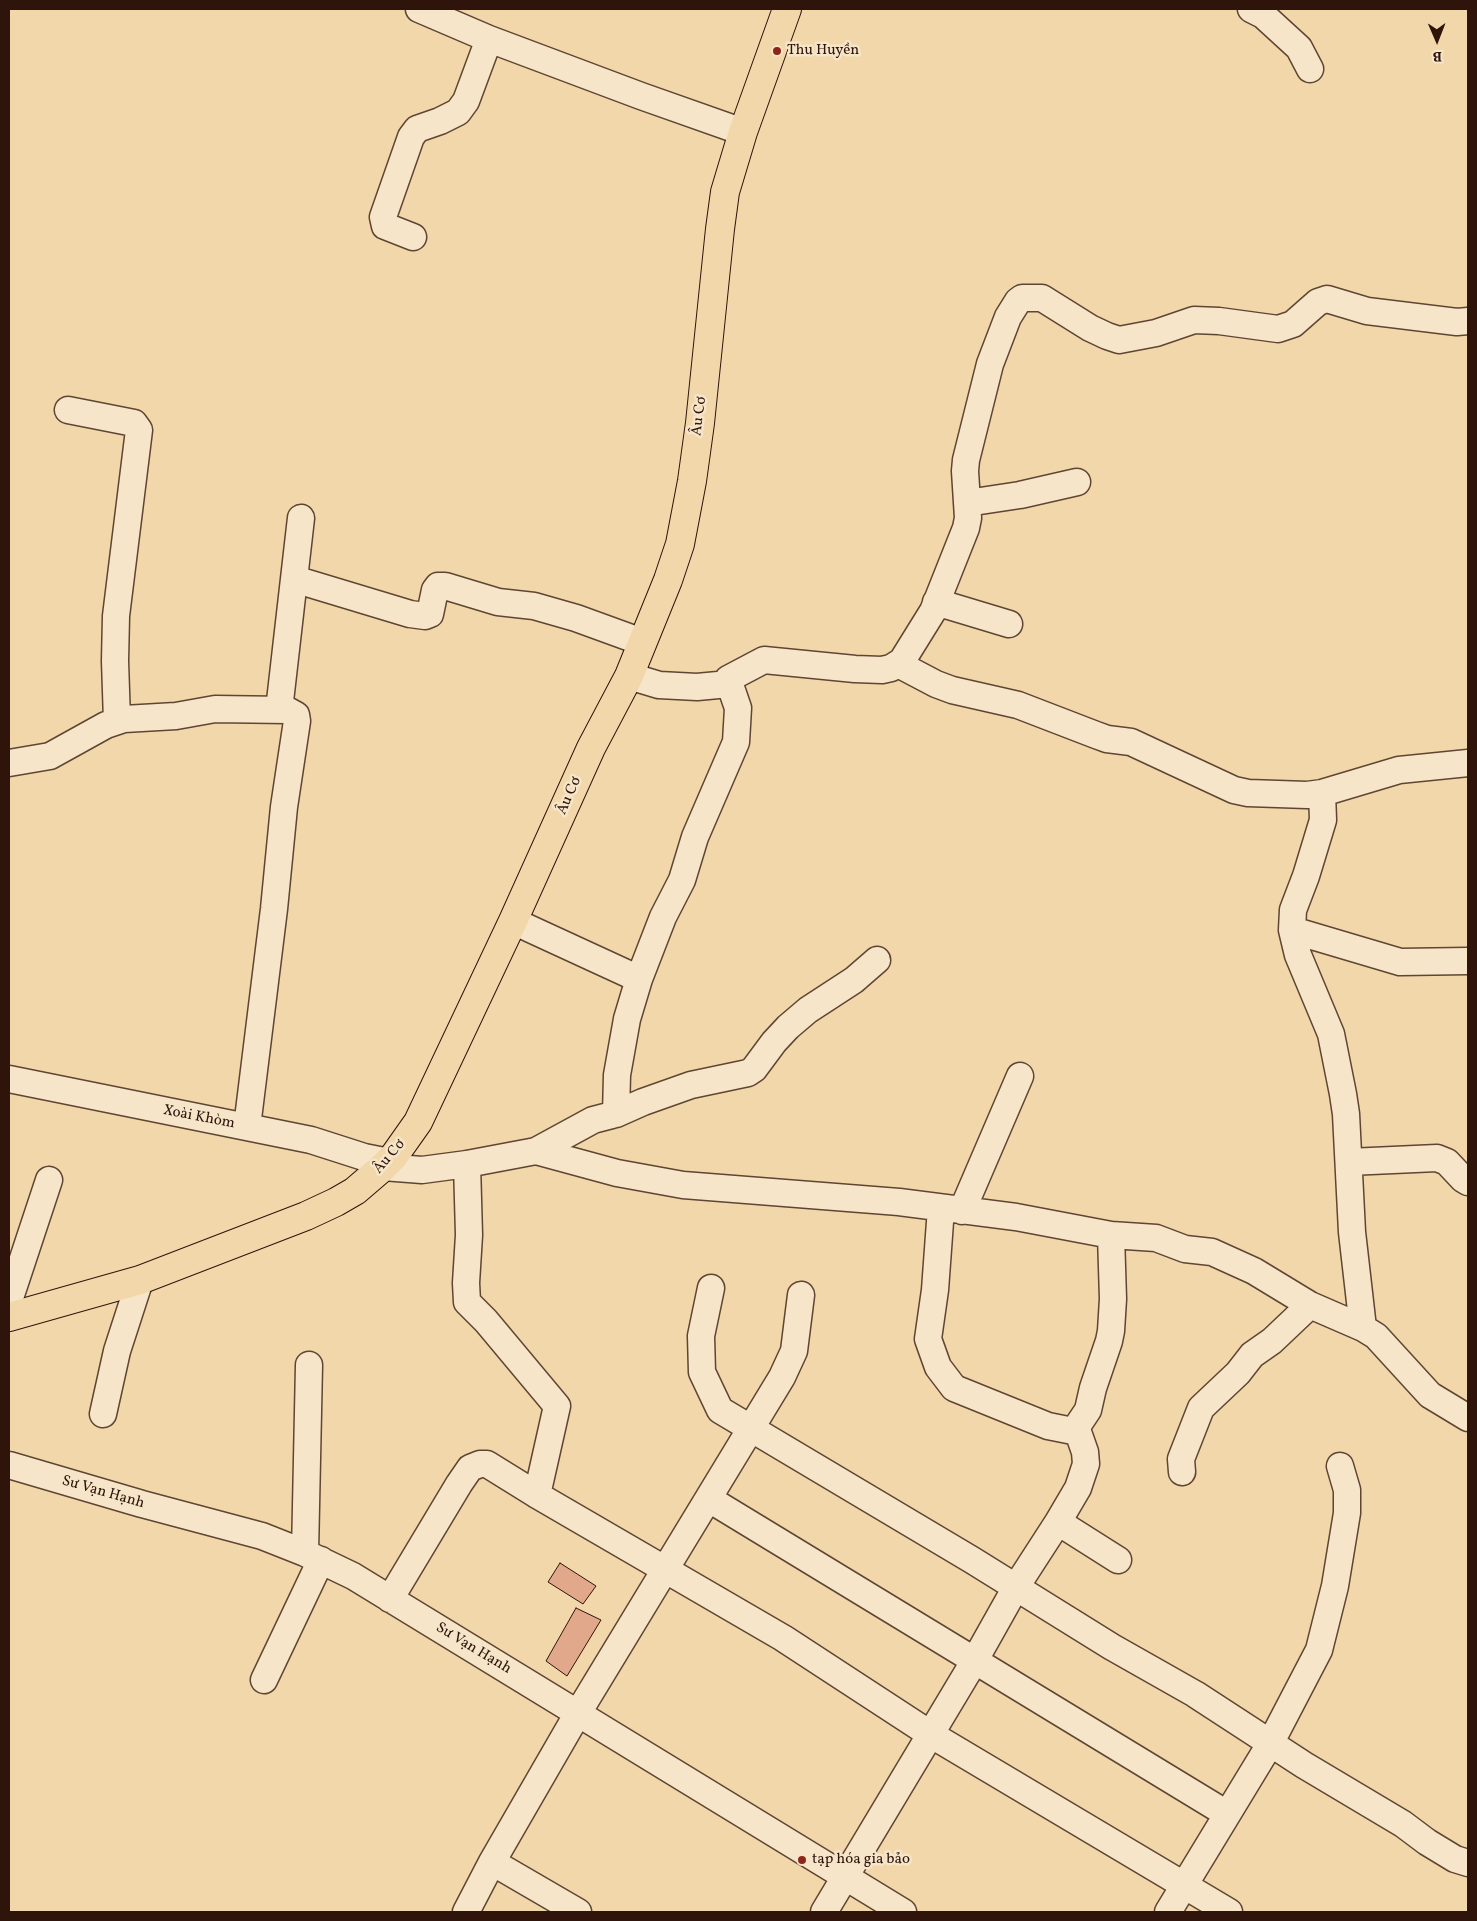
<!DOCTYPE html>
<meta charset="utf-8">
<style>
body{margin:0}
#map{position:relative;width:1477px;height:1921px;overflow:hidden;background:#f1d7aa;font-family:Vollkorn,serif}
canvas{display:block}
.frame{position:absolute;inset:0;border:10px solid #2e140b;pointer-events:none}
.north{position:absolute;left:1412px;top:15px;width:50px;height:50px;-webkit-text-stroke:4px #f6e5c8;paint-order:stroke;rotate:179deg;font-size:14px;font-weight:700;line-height:20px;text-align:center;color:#2e140b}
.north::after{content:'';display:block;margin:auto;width:18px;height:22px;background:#2e140b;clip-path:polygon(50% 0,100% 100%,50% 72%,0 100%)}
</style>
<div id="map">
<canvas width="1477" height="1921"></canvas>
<div class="frame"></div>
<div class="north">B</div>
</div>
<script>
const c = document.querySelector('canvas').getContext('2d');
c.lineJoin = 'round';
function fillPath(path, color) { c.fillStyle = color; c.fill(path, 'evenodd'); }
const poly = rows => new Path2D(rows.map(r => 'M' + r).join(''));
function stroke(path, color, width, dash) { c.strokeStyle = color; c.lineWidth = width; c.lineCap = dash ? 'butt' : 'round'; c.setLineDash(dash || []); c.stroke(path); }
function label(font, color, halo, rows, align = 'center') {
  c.font = font + ' Vollkorn,serif'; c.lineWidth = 5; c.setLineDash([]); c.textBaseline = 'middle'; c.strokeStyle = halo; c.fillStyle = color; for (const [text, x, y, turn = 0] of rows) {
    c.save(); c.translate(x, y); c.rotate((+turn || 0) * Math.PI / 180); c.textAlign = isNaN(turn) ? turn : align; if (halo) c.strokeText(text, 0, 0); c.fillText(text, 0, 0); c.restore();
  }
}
const building = poly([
 [560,1563,596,1586,583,1604,548,1582,560,1563],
 [576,1608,601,1620,567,1676,546,1661,576,1608]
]);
fillPath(building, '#e1a88b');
stroke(building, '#2e140b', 1);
const minor = poly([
 [419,9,489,39,641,96,743,132],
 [1251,9,1263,15,1299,48,1310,69],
 [413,237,385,226,383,217,411,137,417,129,440,121,458,112,466,101,489,39],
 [68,410,134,423,139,430,116,616,115,661,117,721],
 [967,503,1020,495,1077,482],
 [294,579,410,614,425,616,430,614,435,590,438,586,445,586,498,602,534,606,576,618,642,642],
 [936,602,1009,624],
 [898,664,936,684,952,690,1018,705,1096,735,1107,739,1131,742,1234,790,1248,793,1307,795,1322,793,1399,770,1468,763],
 [629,676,659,685,697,687,729,684],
 [279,710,301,518],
 [9,763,50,756,106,725,124,719,176,716,215,709,287,710,296,715,297,721,284,807,274,909,247,1127],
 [1322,793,1323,820,1306,876,1293,910,1292,930,1298,955,1331,1034,1343,1094,1346,1114,1352,1232,1363,1328],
 [513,921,639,979],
 [1292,930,1400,962,1468,961],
 [9,1079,311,1140,364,1157,389,1162],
 [616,1114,617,1075,627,1019,639,979,663,917,682,880,695,837,736,742,738,708,728,679,764,660,855,669,882,670,891,668,902,661,933,611,966,528,968,518,965,471,966,460,990,364,1008,317,1018,301,1022,298,1042,298,1090,328,1107,336,1119,340,1156,333,1194,320,1219,321,1278,329,1293,324,1318,302,1327,299,1367,311,1457,322,1468,321],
 [536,1151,617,1173,683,1185,899,1202,1016,1217,1111,1235,1156,1238,1185,1249,1212,1252,1254,1271,1310,1305,1363,1328,1376,1336,1430,1395,1468,1418],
 [1349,1162,1437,1158,1447,1162,1463,1179,1468,1182],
 [467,1164,469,1235,466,1283,467,1302,486,1321,557,1406,537,1495],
 [383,1167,422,1170,467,1164,536,1151,593,1120,616,1114,643,1102,691,1085,748,1073,754,1069,774,1042,788,1027,808,1010,854,980,877,960],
 [941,1208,935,1290,928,1339,938,1367,954,1388,1048,1426,1078,1432],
 [962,1211,1020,1076],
 [711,1288,701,1336,702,1372,720,1410,972,1560,1112,1647,1195,1694,1304,1765,1403,1824,1427,1842,1455,1859,1468,1863],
 [9,1301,49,1180],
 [103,1414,117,1351,140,1280],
 [9,1465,142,1504,262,1536,305,1553,353,1576,903,1912],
 [1182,1472,1181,1459,1201,1408,1238,1373,1252,1355,1272,1341,1310,1305],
 [709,1499,1227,1814],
 [1058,1522,1118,1560],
 [305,1553,309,1365],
 [390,1599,459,1484,470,1468,480,1464,487,1464,537,1495,783,1638,930,1734,1229,1912],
 [264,1680,321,1560],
 [492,1862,578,1912],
 [466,1912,492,1862,578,1713,782,1377,794,1351,801,1295],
 [824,1912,975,1660,1016,1587,1058,1522,1078,1488,1086,1464,1085,1452,1078,1432,1078,1425,1088,1410,1093,1388,1109,1341,1111,1331,1113,1299,1111,1235],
 [1168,1912,1270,1744,1319,1650,1335,1586,1347,1513,1347,1490,1340,1466]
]);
const major = poly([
 [9,1317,140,1280,306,1216,336,1202,355,1191,383,1167,394,1156,418,1122,513,921,591,748,629,676,668,580,680,544,692,481,700,423,720,229,725,192,743,132,787,9]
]);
stroke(minor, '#5f4533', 29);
stroke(major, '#2e140b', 30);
stroke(minor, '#f6e5c8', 26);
stroke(major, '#f1d7aa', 28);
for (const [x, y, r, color] of [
 [777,51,5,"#8f2418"],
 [802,1860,5,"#8f2418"]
]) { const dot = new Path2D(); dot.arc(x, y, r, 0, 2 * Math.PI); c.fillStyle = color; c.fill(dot); stroke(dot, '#f6e5c8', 2); }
label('15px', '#2e140b', '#f6e5c8', [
 ["Thu Huyền",787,51],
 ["tạp hóa gia bảo",812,1860]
], 'left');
label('15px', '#2e140b', '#f6e5c8', [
 ["Âu Cơ",700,416,-83],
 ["Âu Cơ",570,796,-66],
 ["Xoài Khòm",199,1118,11],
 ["Âu Cơ",390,1157,-49],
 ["Sư Vạn Hạnh",103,1493,16],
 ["Sư Vạn Hạnh",473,1649,31]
]);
</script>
